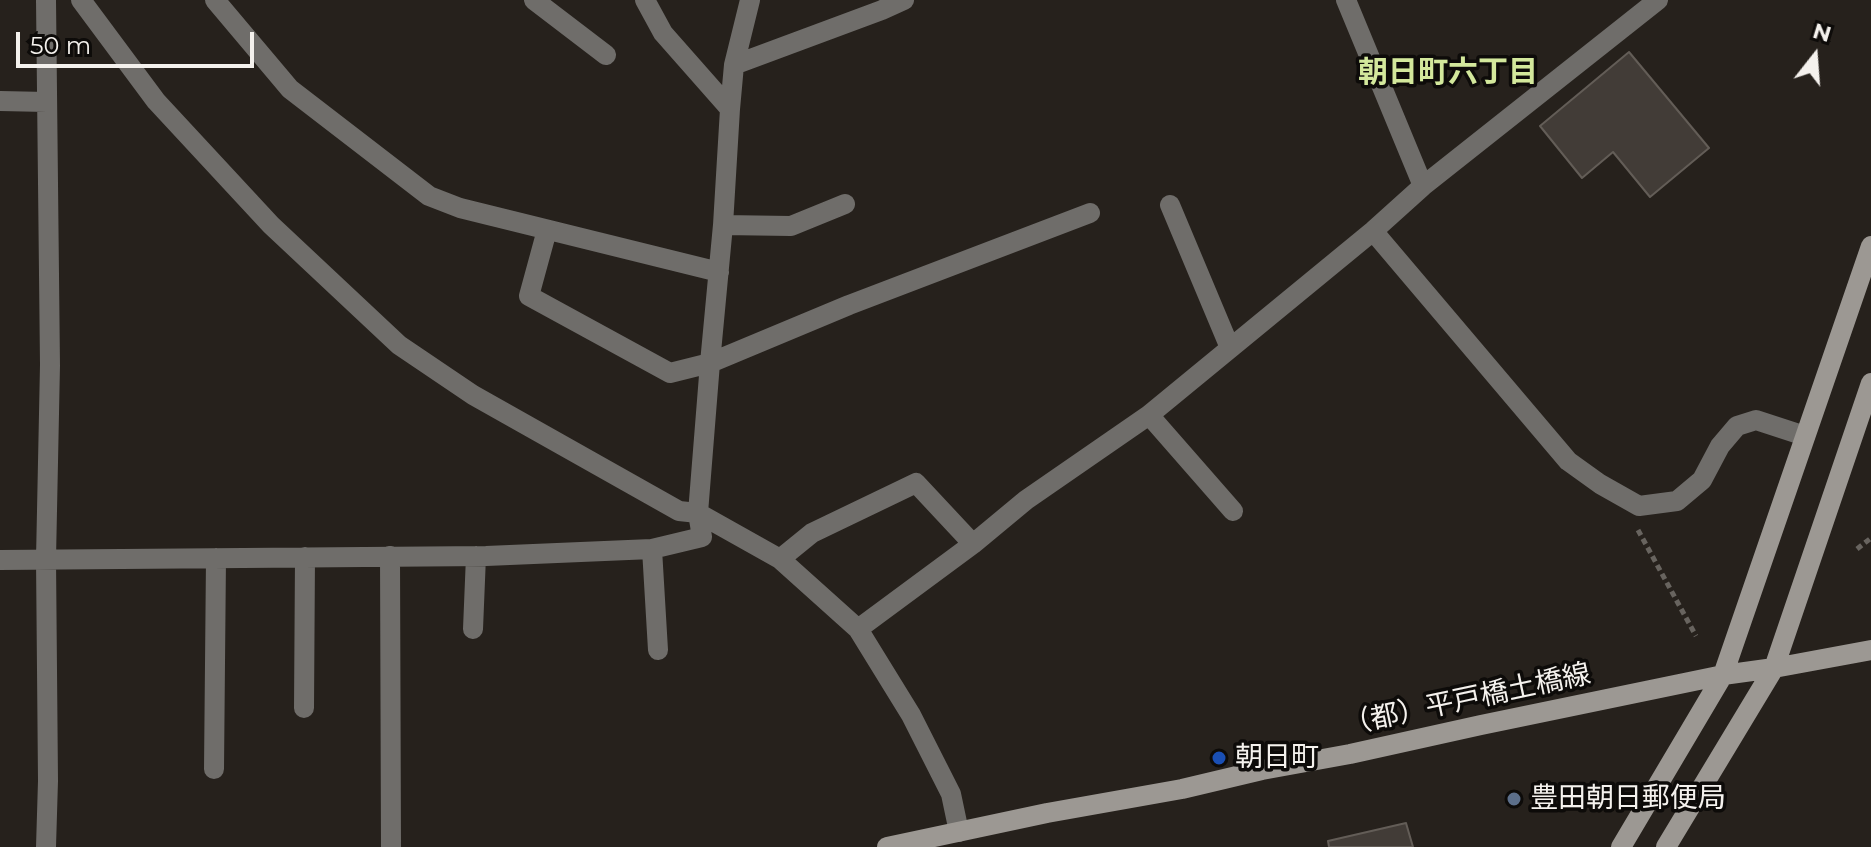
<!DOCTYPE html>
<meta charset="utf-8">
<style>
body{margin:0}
#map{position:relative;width:1871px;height:847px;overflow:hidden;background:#26211c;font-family:Montserrat,sans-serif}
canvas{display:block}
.north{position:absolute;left:1775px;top:16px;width:80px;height:80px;-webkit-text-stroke:6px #0d0b09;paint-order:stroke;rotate:17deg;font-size:22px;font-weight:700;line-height:32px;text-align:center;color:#f4f1ed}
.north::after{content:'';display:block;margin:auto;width:28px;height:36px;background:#f4f1ed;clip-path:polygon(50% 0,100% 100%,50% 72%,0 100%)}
.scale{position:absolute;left:16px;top:32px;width:238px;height:36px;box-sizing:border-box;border:4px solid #f4f1ed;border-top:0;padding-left:10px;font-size:24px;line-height:28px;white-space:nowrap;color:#f4f1ed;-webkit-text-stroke:6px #0d0b09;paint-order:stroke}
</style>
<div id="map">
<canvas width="1871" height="847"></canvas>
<div class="north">N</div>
<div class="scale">50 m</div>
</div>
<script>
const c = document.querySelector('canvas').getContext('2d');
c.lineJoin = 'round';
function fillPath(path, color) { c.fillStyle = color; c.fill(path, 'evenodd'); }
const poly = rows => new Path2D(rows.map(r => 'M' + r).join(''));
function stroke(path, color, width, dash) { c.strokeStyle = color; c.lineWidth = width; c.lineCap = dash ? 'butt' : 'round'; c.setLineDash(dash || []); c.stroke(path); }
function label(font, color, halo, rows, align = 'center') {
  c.font = font + ' Montserrat,"Noto Sans JP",sans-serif'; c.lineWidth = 7; c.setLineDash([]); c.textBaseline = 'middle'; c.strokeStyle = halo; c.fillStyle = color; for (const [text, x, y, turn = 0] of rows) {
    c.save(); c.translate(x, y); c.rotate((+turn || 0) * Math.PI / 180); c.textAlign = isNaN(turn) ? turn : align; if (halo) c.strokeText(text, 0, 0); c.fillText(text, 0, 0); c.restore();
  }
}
const building = poly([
 [1629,52,1709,148,1650,197,1613,152,1582,178,1540,126,1629,52],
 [1406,823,1413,847,1329,847,1328,841,1406,823]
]);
fillPath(building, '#423c37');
stroke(building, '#635d57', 2);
stroke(poly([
 [1638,530,1696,636],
 [1857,549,1871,538]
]), '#68645f', 5, [6, 4]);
stroke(poly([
 [46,0,50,365,46,559,48,781,46,847],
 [81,0,156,101,271,225,399,345,473,395,679,511,698,513,780,559,858,629,911,715,951,794,959,832],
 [215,0,290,89,429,196,460,208,719,272],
 [534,0,606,55],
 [645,0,663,33,730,109],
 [1346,0,1423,186],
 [734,65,882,10,904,0],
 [0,101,47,102],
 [1170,205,1230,348],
 [723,225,791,226,845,204],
 [547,230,529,296,670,373,710,363,849,305,1090,213],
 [1373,231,1568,461,1600,484,1639,506,1677,501,1702,480,1720,446,1737,426,1756,420,1805,436],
 [1149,415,1233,511],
 [652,549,658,650],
 [390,556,391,847],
 [780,559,812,533,916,483,973,544],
 [0,560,486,556,652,549,702,537,698,513,710,363,723,225,730,109,734,65,750,0],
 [473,629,476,556],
 [858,629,973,544,1026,500,1149,415,1373,231,1423,186,1658,0],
 [304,708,305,557],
 [214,769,216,558]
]), '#6f6d6a', 20);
stroke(poly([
 [887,847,1047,813,1182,789,1262,770,1350,754,1481,725,1723,675,1774,668,1871,650],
 [1621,847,1723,675,1871,246],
 [1666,847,1774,668,1871,383]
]), '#9c9893', 20);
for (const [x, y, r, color] of [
 [1219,758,8,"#1a4fb4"],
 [1514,799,8,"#5c6f8a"]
]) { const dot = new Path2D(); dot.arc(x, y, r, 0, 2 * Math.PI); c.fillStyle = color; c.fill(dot); stroke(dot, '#0d0b09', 3); }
label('28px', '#f4f1ed', '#0d0b09', [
 ["（都）平戸橋土橋線",1467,700,-12]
]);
label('28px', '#f4f1ed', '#0d0b09', [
 ["朝日町",1235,758],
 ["豊田朝日郵便局",1530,799]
], 'left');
label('bold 30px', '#d3e89c', '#0d0b09', [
 ["朝日町六丁目",1448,73]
]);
</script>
